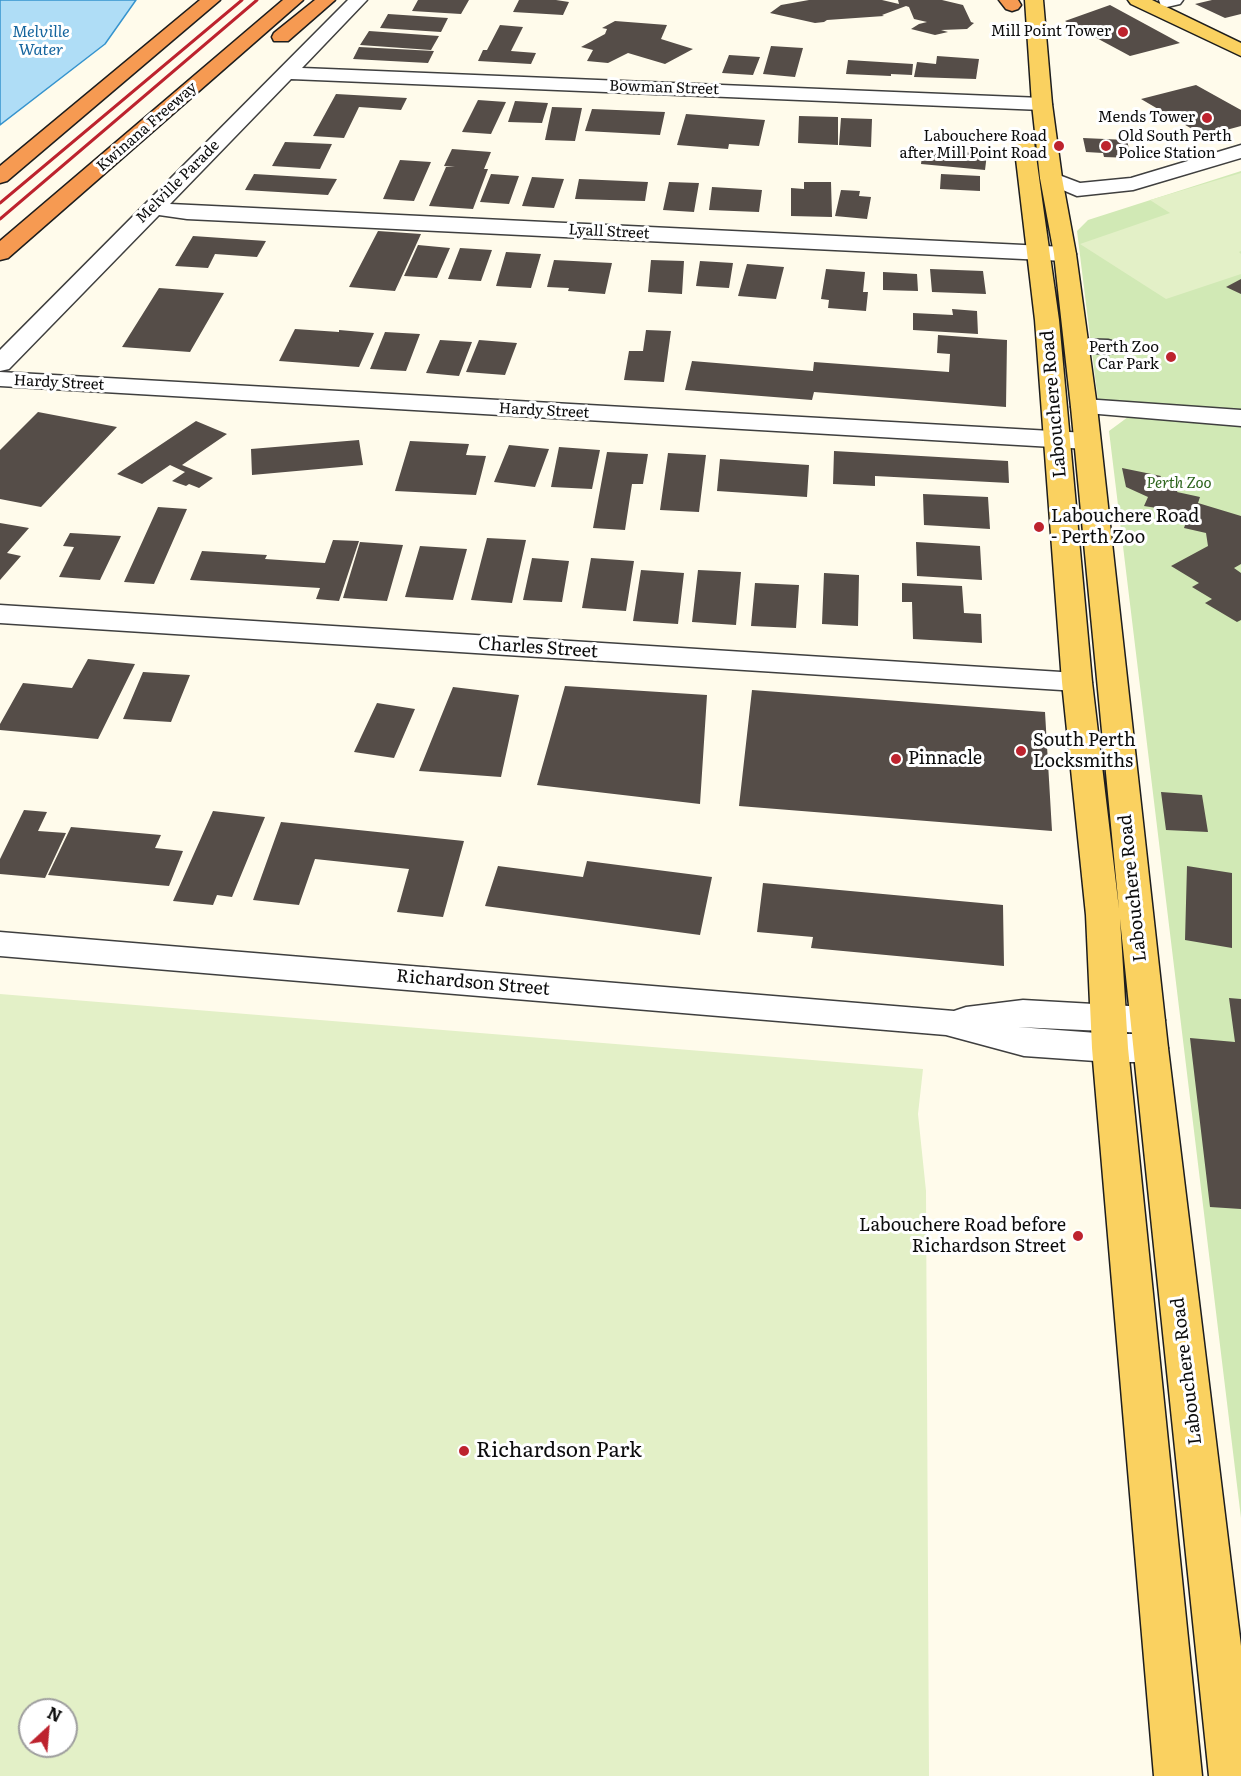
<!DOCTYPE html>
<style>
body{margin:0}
#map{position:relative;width:1241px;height:1776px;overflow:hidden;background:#fffbeb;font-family:Literata,serif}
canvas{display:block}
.north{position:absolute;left:18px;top:1698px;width:60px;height:60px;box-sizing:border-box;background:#fff;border:2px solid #9e9e9e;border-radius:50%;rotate:26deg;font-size:16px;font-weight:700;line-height:24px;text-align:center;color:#0c0c0c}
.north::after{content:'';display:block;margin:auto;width:21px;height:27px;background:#bd232e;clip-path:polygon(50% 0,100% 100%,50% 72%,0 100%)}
</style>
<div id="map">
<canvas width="1241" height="1776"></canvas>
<div class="north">N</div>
</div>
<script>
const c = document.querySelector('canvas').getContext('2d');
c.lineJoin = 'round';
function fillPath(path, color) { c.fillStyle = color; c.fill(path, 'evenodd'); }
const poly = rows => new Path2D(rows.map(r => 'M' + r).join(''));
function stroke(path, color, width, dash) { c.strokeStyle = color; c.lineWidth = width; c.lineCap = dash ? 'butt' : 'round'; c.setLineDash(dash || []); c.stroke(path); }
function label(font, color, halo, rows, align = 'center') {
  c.font = font + ' Literata,serif'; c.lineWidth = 6; c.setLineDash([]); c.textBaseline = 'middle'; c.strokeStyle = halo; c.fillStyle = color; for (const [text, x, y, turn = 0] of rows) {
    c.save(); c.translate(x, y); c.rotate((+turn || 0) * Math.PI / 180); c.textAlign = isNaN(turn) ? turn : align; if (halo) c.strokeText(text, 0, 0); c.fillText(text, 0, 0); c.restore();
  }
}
fillPath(poly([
 [1241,171,1241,1518,1109,431,1128,417,1098,401,1077,231,1088,220]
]), '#d1e9b5');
fillPath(poly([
 [1241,173,1241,251,1239,252,1241,254,1241,274,1166,299,1080,244,1170,213,1150,200],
 [0,994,923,1069,918,1114,926,1191,929,1776,0,1776],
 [30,1710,66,1710,66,1746,30,1746]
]), '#e3f0c7');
const water = poly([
 [0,0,136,0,105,44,0,125,0,0]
]);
fillPath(water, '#afddf6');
stroke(water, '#3694ce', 1.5);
fillPath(poly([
 [418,0,469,0,461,14,412,11],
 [519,0,556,0,569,2,563,15,513,12],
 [809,0,882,0,899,4,898,0,942,0,963,5,971,22,974,23,967,29,941,30,948,32,935,35,911,29,919,24,927,22,914,19,909,7,906,6,882,15,884,16,827,20,824,22,815,23,770,13,781,5],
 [1212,0,1241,0,1241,14,1225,18,1195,4],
 [1110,5,1180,43,1130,56,1065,21],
 [388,14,448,18,441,32,380,28],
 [615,21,667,25,661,39,693,49,665,64,628,53,608,63,587,61,593,50,581,47,605,34,607,29,602,28],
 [500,25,523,27,511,51,536,53,531,64,478,61,483,50,487,50],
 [369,31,439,36,431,50,360,45],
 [771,46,803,48,795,77,763,74],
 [359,47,434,51,428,63,353,59],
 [729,55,760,57,753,75,722,73],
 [937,56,979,59,976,79,914,77,917,62,936,64],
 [848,60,913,64,912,75,891,74,891,76,846,74],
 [1196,85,1241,110,1241,126,1204,136,1141,99],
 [336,94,407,98,401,110,359,107,344,138,313,136],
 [478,100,506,102,491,134,462,132],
 [515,101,548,103,542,123,508,122],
 [552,107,582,108,575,141,545,140],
 [592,109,665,112,660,135,585,131],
 [686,114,765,120,759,146,729,144,728,149,677,145],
 [799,116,838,117,838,145,798,143],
 [841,118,872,119,871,147,839,145],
 [1083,138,1127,140,1131,158,1104,157,1103,153,1086,152],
 [285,142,332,144,320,169,272,166],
 [452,149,491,152,484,169,488,169,473,209,429,206,446,167,455,167,444,166],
 [923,149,987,154,985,170,921,164],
 [400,160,431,162,414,201,383,199],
 [254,174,337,179,328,195,245,190],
 [491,174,519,176,509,204,480,202],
 [941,174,980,176,980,191,940,189],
 [532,177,564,179,554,208,522,206],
 [579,179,648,182,645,201,575,199],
 [669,182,699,183,694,212,663,210],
 [804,182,831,182,832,217,791,216,791,188,804,189],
 [712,187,762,190,759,212,709,210],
 [841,190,860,191,859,196,871,197,867,219,835,216],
 [378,231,421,234,395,291,349,287],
 [193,236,266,241,257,257,215,254,208,268,175,266],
 [418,245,450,248,437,278,404,276],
 [460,248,492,250,481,281,448,279],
 [506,252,541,254,531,288,496,286],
 [554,260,612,263,605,294,568,291,569,288,547,287],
 [651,260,684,261,682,294,648,292],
 [700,261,733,263,729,288,696,286],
 [747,264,784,267,776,299,738,296],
 [826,269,865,272,863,292,868,292,866,311,828,308,829,300,821,299],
 [930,269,983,271,986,294,932,292],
 [883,272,917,274,918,291,883,290],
 [1241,279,1241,294,1226,287],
 [159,288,224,293,190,352,122,347],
 [952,309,977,311,978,334,913,330,913,313,953,315],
 [295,329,339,332,339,330,374,333,359,367,279,361],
 [646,330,671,331,664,382,624,380,629,351,643,351],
 [385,332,420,334,406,371,370,369],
 [938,335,1007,340,1006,407,814,392,812,400,685,390,692,361,813,371,814,362,949,372,950,354,937,353],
 [440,340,472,342,459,376,426,373],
 [479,340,517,343,505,375,466,372],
 [38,412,117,427,41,507,0,499,0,450],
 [196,421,227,434,182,465,213,478,199,488,189,484,186,486,172,481,185,472,170,465,142,484,117,474],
 [359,440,363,465,252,475,251,449],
 [410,441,469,444,466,455,486,456,476,495,395,491],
 [509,445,549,449,535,487,494,482],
 [559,447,600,450,592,489,551,487],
 [834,451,1008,461,1009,483,875,476,875,486,833,484],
 [607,452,648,454,643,484,632,484,625,530,593,528],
 [668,453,706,455,699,512,660,510],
 [720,459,809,465,807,497,717,491],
 [1122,468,1161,476,1159,480,1180,485,1177,492,1200,497,1198,503,1241,516,1241,564,1234,568,1241,573,1241,620,1237,622,1205,603,1212,599,1192,587,1199,583,1171,566,1208,546,1206,533,1184,528,1187,519,1169,510,1144,506,1148,497,1126,487],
 [923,494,988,497,990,529,924,525],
 [158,507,187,509,154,584,124,582],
 [0,523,29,528,7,553,21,556,0,580],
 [70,533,121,536,100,580,59,577,74,547,63,546],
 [487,538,526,540,512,603,471,600],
 [333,540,359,541,339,601,316,599,320,588,190,580,202,551,267,555,265,559,325,563],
 [360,542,403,545,387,601,343,598],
 [916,542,980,546,982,580,917,576],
 [420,546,467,549,453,600,405,597],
 [532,558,569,561,562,602,523,600],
 [591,558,634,561,626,611,582,608],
 [641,570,684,573,678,624,633,621],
 [698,570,741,572,736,625,692,622],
 [824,573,859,575,858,626,822,624],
 [755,583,799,585,796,628,751,626],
 [902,583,962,586,964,613,981,614,982,643,913,639,912,602,902,602],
 [88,659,135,664,98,739,0,730,0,724,23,683,72,688],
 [143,672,190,675,171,722,123,719],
 [565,686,707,695,700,804,537,785],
 [453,687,519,695,501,777,419,771],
 [752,690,1045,712,1052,831,739,806],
 [377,703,415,709,394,758,354,752],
 [1161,792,1202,795,1208,832,1166,830],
 [24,810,47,812,38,831,66,833,45,878,0,874,0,859],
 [213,811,265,817,232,897,217,895,213,905,173,901],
 [281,822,464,841,443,917,397,912,409,869,315,859,299,905,253,900],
 [71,827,161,835,155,848,183,851,169,886,48,875],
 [587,861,712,877,700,935,485,906,498,866,583,877],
 [1187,866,1232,873,1232,948,1185,940],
 [763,883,1003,905,1004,966,811,948,813,937,757,932],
 [1229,998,1241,999,1241,1209,1210,1207,1190,1038,1235,1042]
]), '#554d48');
const minor = poly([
 [348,0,367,0,302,68,1042,98,1049,100,1052,104,1049,108,1042,110,291,79,170,204,1065,247,1073,249,1076,254,1073,259,1065,261,187,219,159,215,9,369,0,371,0,350,348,0],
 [1159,0,1183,0,1180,4,1167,7,1161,6,1159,0],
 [1241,145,1241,158,1133,190,1077,196,1044,182,1040,178,1044,174,1051,172,1080,183,1131,178,1241,145],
 [1077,339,1108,340,1116,342,1120,347,1116,352,1108,354,1069,351,1065,346,1069,341,1077,339],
 [0,372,1087,433,1096,436,1100,441,1096,446,1087,449,0,386,0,372],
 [1084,399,1241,410,1241,426,1075,412,1071,407,1075,402,1084,399],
 [0,605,1077,673,1087,675,1092,682,1087,689,1077,691,0,623,0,605],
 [0,932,954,1011,966,1007,1023,1000,1147,1007,1159,1011,1165,1020,1159,1029,1147,1033,1018,1027,1110,1034,1150,1034,1163,1038,1168,1048,1163,1058,1150,1062,1110,1062,1024,1056,946,1035,0,956,0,932]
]);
const major = poly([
 [1025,0,1043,0,1052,104,1062,178,1076,254,1097,407,1168,1048,1241,1646,1241,1776,1209,1776,1120,919,1128,1048,1202,1776,1154,1776,1092,1048,1086,915,1062,682,1035,320,1014,142,1017,138,1024,136,1031,138,1034,142,1059,320,1092,682,1119,909,1071,407,1054,254,1040,178,1032,104,1025,0],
 [1128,0,1152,0,1241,43,1241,56,1131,4,1128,0]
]);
const highway = poly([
 [200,0,220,0,7,181,0,183,0,166,200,0],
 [283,0,303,0,8,258,0,260,0,241,283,0],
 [315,0,335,0,288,41,274,41,272,37,274,33,315,0],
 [999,0,1018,0,1021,5,1018,9,1012,11,1006,9,999,0]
]);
stroke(minor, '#3f3f3f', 3);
stroke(major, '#1d1d1d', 3);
stroke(highway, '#1d1d1d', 3);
fillPath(minor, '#fff');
fillPath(major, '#fad160');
fillPath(highway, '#f69a52');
stroke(poly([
 [0,203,242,0],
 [0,219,257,0]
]), '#bd232e', 3);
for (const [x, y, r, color] of [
 [1123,32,6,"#bd232e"],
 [1207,118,6,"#bd232e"],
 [1059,146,6,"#bd232e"],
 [1106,146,6,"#bd232e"],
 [1171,357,6,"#bd232e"],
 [1039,527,6,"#bd232e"],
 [1021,751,6,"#bd232e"],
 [896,759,6,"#bd232e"],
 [1078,1236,6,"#bd232e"],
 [464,1451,6,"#bd232e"]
]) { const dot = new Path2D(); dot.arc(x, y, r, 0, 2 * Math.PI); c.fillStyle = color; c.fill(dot); stroke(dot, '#fff', 2); }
label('15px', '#0c0c0c', '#fff', [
 ["Mill Point Tower",1111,32],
 ["Mends Tower",1195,118],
 ["Labouchere Road",1047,137],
 ["after Mill Point Road",1047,154],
 ["Old South Perth",1118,137,"left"],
 ["Police Station",1118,154,"left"],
 ["Perth Zoo",1159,348],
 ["Car Park",1159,365]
], 'right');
label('15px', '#0c0c0c', '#fff', [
 ["Bowman Street",664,88,2],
 ["Kwinana Freeway",147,127,-41],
 ["Melville Parade",178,182,-45],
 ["Lyall Street",609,232,3],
 ["Hardy Street",59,383,3],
 ["Hardy Street",544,411,3]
]);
label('italic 15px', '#2c641c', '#fff', [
 ["Perth Zoo",1179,484]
]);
label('italic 16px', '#15659e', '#fff', [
 ["Melville",41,32],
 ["Water",41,50]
]);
label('18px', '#0c0c0c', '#fff', [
 ["Labouchere Road",1054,404,-95],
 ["Charles Street",538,648,4],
 ["Labouchere Road",1133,888,-96],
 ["Richardson Street",473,983,5],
 ["Labouchere Road",1187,1371,-97]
]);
label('18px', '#0c0c0c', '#fff', [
 ["Labouchere Road",1051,517],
 ["- Perth Zoo",1051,538],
 ["South Perth",1033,741],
 ["Locksmiths",1033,762],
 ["Pinnacle",908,759],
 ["Labouchere Road before",1066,1226,"right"],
 ["Richardson Street",1066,1247,"right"]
], 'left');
label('21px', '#0c0c0c', '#fff', [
 ["Richardson Park",476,1451]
], 'left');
</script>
